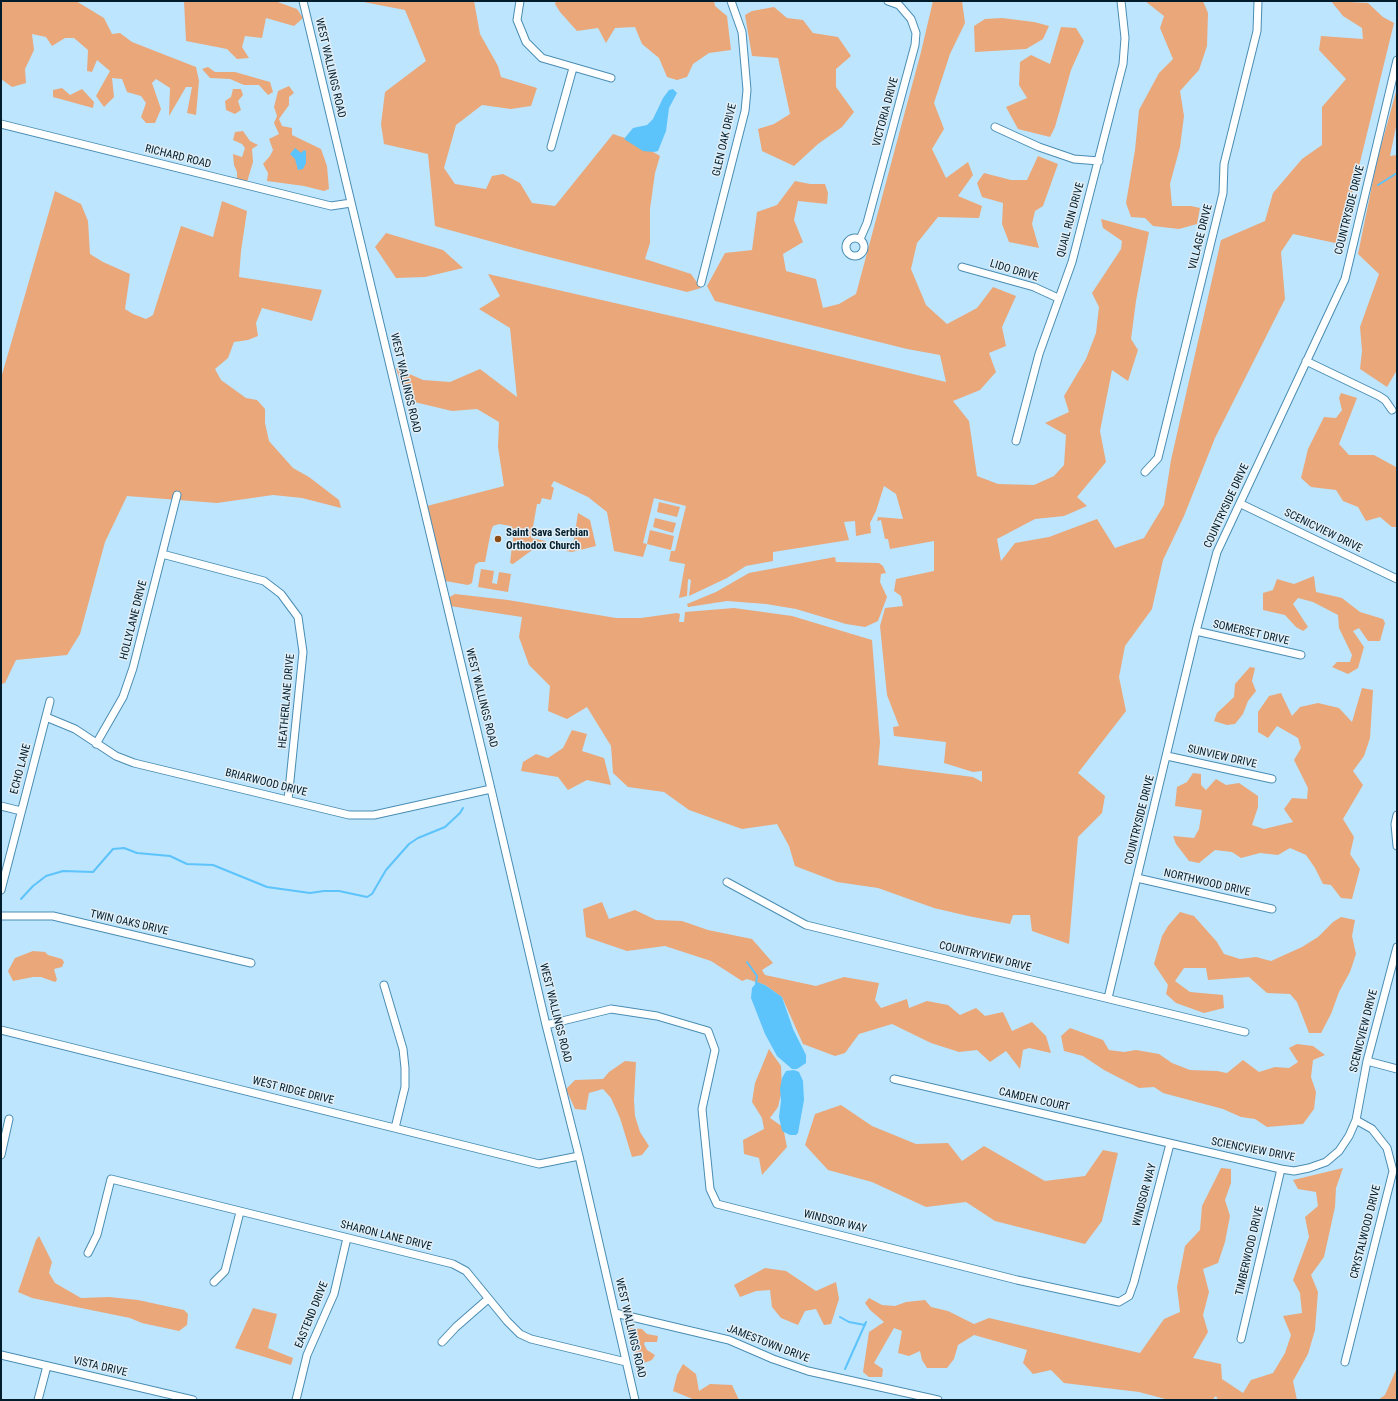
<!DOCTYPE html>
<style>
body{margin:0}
#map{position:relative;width:1398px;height:1401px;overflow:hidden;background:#bde5fe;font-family:"Roboto Condensed",sans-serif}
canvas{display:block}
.frame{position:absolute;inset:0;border:2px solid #011d2c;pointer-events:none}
</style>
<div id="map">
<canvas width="1398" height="1401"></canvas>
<div class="frame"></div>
</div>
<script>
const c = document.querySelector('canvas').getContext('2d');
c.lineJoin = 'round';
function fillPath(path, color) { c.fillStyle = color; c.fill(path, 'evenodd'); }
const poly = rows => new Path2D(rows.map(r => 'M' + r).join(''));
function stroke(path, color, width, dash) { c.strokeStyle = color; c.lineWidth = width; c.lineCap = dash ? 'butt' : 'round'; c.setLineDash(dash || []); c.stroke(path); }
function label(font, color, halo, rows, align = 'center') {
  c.font = font + ' "Roboto Condensed",sans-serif'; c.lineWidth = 3; c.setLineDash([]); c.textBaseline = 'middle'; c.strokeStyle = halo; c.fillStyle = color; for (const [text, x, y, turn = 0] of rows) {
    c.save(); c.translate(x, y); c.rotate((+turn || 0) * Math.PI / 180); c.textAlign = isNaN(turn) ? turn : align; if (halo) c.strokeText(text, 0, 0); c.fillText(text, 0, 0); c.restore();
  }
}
fillPath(poly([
 [1,1,76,1,104,18,112,34,120,33,132,42,196,67,199,81,196,115,187,113,192,87,186,87,169,116,170,88,156,79,152,83,161,109,155,123,146,123,141,117,146,103,141,96,127,92,122,79,112,78,114,97,104,107,96,96,110,71,97,60,92,72,87,71,88,50,74,38,65,38,52,46,46,37,32,34,34,50,25,69,26,83,12,87,1,79],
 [184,1,275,1,297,9,303,18,294,26,266,18,262,38,245,36,242,47,249,58,237,59,227,49,186,41],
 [358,1,474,1,480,34,498,66,501,77,537,88,531,106,511,109,482,105,456,125,444,168,455,184,486,189,492,176,503,174,520,183,532,203,555,206,613,134,634,141,660,156,655,173,650,209,650,243,645,259,691,274,701,288,687,292,529,252,435,226,428,154,384,144,381,124,385,92,426,61,405,10],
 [556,1,714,1,715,6,727,16,731,50,709,53,693,64,687,77,677,80,667,77,659,58,642,44,635,27,615,28,606,43,598,28,577,31,560,12,555,4],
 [933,1,962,1,965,23,950,54,934,103,944,129,932,149,946,178,968,162,973,175,958,196,982,206,979,218,938,217,917,243,911,269,926,305,947,324,977,308,993,287,1016,296,1002,327,1006,346,989,353,996,372,980,390,953,401,969,421,977,476,998,484,1034,485,1054,476,1064,465,1066,435,1045,423,1069,412,1064,396,1086,359,1096,333,1099,307,1092,293,1121,249,1122,241,1103,228,1101,219,1149,232,1136,301,1131,339,1138,350,1128,381,1112,370,1100,431,1106,462,1077,497,1087,506,1064,516,1035,519,997,539,1001,561,1015,543,1049,537,1097,519,1115,548,1144,538,1164,505,1171,460,1221,240,1265,221,1273,193,1302,159,1322,145,1322,107,1346,79,1319,50,1321,36,1363,39,1362,28,1343,16,1331,1,1368,3,1383,17,1394,23,1340,244,1293,234,1281,252,1285,299,1215,438,1184,516,1163,560,1152,609,1125,646,1119,677,1126,711,1078,773,1105,796,1102,813,1078,837,1069,944,1032,931,1030,915,1013,915,1010,924,968,916,934,908,878,888,837,882,795,866,789,846,777,824,742,829,689,810,664,792,628,787,613,773,611,746,587,707,567,719,548,711,550,686,529,665,519,637,522,617,450,606,448,598,455,594,508,600,616,618,641,618,677,613,680,614,679,622,684,622,685,612,734,608,792,616,872,640,880,742,878,765,973,777,982,782,982,771,973,772,944,763,946,742,894,736,893,727,899,726,887,695,880,626,885,608,903,606,901,596,894,591,896,579,934,571,934,541,890,549,888,539,885,539,881,520,877,521,878,517,903,519,896,494,884,486,876,511,870,523,871,533,856,536,855,521,844,522,849,540,773,552,773,561,746,566,727,578,689,596,691,580,688,579,687,596,679,598,685,564,669,561,671,551,675,551,686,506,654,498,643,543,647,544,643,557,614,551,607,512,588,497,554,481,551,486,554,488,551,500,542,498,540,504,537,504,531,538,546,541,544,549,535,548,513,564,510,563,514,530,511,526,499,524,493,526,491,531,485,562,479,562,475,565,472,583,468,585,445,581,427,506,504,486,498,447,499,422,477,409,452,411,406,400,396,368,423,380,450,382,480,369,517,397,510,328,479,309,500,296,488,274,689,320,946,382,940,355,907,349,715,301,707,286,725,253,752,250,757,212,777,205,795,181,810,184,825,184,828,193,827,204,798,201,794,220,803,242,783,254,786,271,816,279,823,308,839,304,856,294,921,52],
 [1145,1,1203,1,1208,13,1207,46,1199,70,1180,91,1184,116,1180,147,1170,184,1172,206,1191,206,1200,208,1197,224,1179,229,1153,226,1145,218,1131,217,1126,203,1135,150,1139,110,1159,73,1173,59,1160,28,1164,16],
 [774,7,787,18,803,20,813,33,838,37,851,56,836,69,836,87,854,112,842,127,818,144,794,166,762,151,758,129,774,124,790,114,778,58,752,56,745,15,752,11],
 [1002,18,1034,22,1049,26,1043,39,1026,49,975,52,974,26,985,19],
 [1061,27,1076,28,1084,41,1071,70,1055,127,1050,137,1018,129,1006,107,1027,98,1019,85,1020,62,1031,55,1050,64],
 [208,67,215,72,235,72,270,82,273,92,268,95,259,85,244,85,230,79,210,78,202,69],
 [289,86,294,93,289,97,289,105,279,119,282,126,292,128,292,135,321,149,327,166,329,189,324,191,304,186,267,181,268,173,263,164,270,156,273,150,269,139,279,134,274,123,277,116,274,107,278,91],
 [62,88,70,95,82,89,94,102,93,108,53,97,53,90],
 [1397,88,1397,122,1390,156,1397,155,1397,370,1387,387,1360,369,1362,351,1360,327,1379,274,1358,254,1377,161],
 [233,89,241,89,243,95,238,101,241,110,235,114,226,110,225,101,231,97],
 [243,131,250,141,258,145,252,149,253,162,247,182,237,180,237,172,234,165,233,154,242,157,245,148,242,144,233,140,235,132],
 [1038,156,1058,164,1043,206,1035,211,1032,224,1039,248,1009,242,1002,224,1003,203,982,197,977,183,984,173,1011,180,1027,180],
 [55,191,81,204,88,221,90,254,103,262,130,274,125,309,133,314,146,319,153,315,181,226,213,237,222,201,247,211,241,251,239,277,322,290,312,321,262,308,256,323,258,336,248,340,234,342,228,358,215,369,221,380,246,398,257,400,265,409,265,423,269,441,293,468,309,477,339,500,341,508,302,498,273,495,217,503,127,496,105,542,80,634,67,655,16,660,5,683,1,684,1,378],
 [386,233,443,250,463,268,425,277,396,278,375,247],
 [1341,393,1357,398,1339,444,1349,455,1374,455,1396,467,1397,527,1392,527,1380,517,1366,521,1358,507,1343,501,1336,490,1311,487,1301,478,1308,449,1324,417,1336,418,1342,410,1339,398],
 [659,502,680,507,677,517,657,512],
 [578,513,590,520,596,546,572,552,566,551,565,544,573,545],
 [655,518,676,523,673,533,653,527],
 [650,530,674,536,671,550,647,544],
 [835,557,836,562,879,563,883,566,886,573,881,574,880,582,887,597,878,621,865,627,846,624,796,609,766,604,727,601,688,607,687,604,716,592,749,573],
 [481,569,494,571,492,583,497,584,499,572,511,574,508,592,478,587],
 [1314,576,1316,592,1342,598,1360,612,1383,619,1385,623,1380,641,1368,641,1359,628,1353,631,1364,647,1358,668,1348,674,1332,667,1337,662,1350,662,1352,655,1339,628,1338,615,1313,602,1298,598,1293,604,1308,627,1303,631,1296,627,1285,615,1263,610,1263,593,1273,590,1277,579,1294,584],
 [1250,667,1255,668,1252,681,1256,691,1248,701,1243,714,1235,724,1227,725,1214,721,1217,713,1234,697,1235,684],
 [1362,688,1373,690,1370,738,1364,756,1353,771,1363,785,1343,819,1354,837,1350,854,1360,869,1352,899,1341,898,1331,885,1323,884,1315,868,1306,855,1290,848,1278,855,1260,853,1241,858,1232,852,1215,850,1199,863,1189,861,1176,844,1173,836,1194,838,1199,829,1202,810,1175,806,1177,787,1187,782,1193,773,1201,774,1201,785,1206,790,1216,779,1226,785,1239,783,1258,796,1258,807,1252,825,1264,829,1293,822,1284,809,1292,798,1307,799,1308,788,1294,760,1301,748,1298,738,1277,726,1268,738,1258,732,1258,712,1269,696,1281,693,1292,716,1300,707,1318,703,1339,708,1352,722],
 [572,730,587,734,582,751,604,758,611,785,587,780,568,790,558,777,521,771,523,762,536,754,548,758,563,748],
 [602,902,609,919,635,910,656,920,682,921,708,930,752,939,773,963,762,970,765,975,816,986,844,977,879,983,875,1000,881,1008,907,999,909,1008,927,1001,948,1005,960,1015,976,1008,985,1016,1003,1012,1012,1031,1032,1022,1046,1036,1051,1053,1029,1048,1023,1050,1020,1069,1006,1051,990,1062,977,1050,959,1052,931,1043,892,1024,859,1034,845,1053,835,1056,803,1044,782,997,765,985,747,979,742,981,711,961,665,946,627,951,586,937,583,909],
 [1180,912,1194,916,1217,942,1224,954,1240,959,1256,957,1271,961,1302,947,1318,937,1333,922,1341,917,1355,920,1352,936,1356,954,1350,972,1339,992,1331,1014,1321,1033,1309,1033,1297,1002,1290,994,1267,993,1249,977,1208,980,1206,968,1184,968,1175,981,1190,992,1223,995,1224,1008,1204,1013,1176,1003,1166,994,1168,985,1154,964,1162,936,1168,926],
 [33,951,45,952,48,955,62,959,64,962,62,967,54,969,57,980,55,982,41,977,33,977,13,981,8,971,15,958],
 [1070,1028,1103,1040,1109,1050,1124,1052,1136,1050,1159,1054,1172,1063,1190,1070,1217,1071,1227,1073,1243,1060,1259,1072,1275,1067,1289,1068,1298,1062,1289,1048,1297,1044,1313,1046,1325,1055,1313,1060,1311,1077,1316,1092,1314,1109,1303,1124,1267,1127,1255,1119,1241,1117,1223,1109,1163,1093,1154,1087,1139,1088,1104,1070,1083,1056,1064,1051,1061,1036],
 [769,1049,781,1066,782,1090,778,1107,770,1118,783,1127,787,1147,762,1175,759,1158,744,1154,743,1140,764,1129,762,1118,752,1102,755,1083],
 [625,1061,636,1062,634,1100,635,1116,640,1132,649,1146,642,1155,632,1157,620,1118,611,1098,603,1089,589,1093,586,1110,575,1109,566,1089,575,1080,603,1079,609,1072],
 [841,1105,872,1126,916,1144,948,1143,962,1161,984,1146,1045,1181,1085,1176,1103,1150,1118,1153,1102,1221,1085,1244,995,1221,966,1202,926,1207,872,1182,828,1170,805,1145,815,1114],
 [1221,1168,1231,1169,1231,1183,1225,1200,1230,1216,1225,1242,1218,1263,1203,1269,1209,1292,1203,1315,1208,1332,1193,1358,1221,1364,1222,1379,1243,1393,1251,1380,1273,1373,1285,1353,1291,1335,1283,1316,1302,1313,1300,1293,1293,1280,1309,1237,1305,1217,1318,1206,1316,1192,1298,1189,1293,1180,1343,1168,1336,1188,1335,1207,1324,1257,1311,1275,1318,1292,1315,1330,1308,1354,1293,1381,1297,1400,1218,1400,1216,1396,1212,1400,1169,1400,1139,1392,1064,1383,1051,1370,1033,1374,1023,1363,1027,1350,974,1335,958,1345,954,1359,947,1368,927,1368,922,1360,920,1351,909,1356,898,1353,902,1331,894,1328,874,1363,883,1369,882,1377,869,1377,863,1372,869,1332,884,1322,870,1310,865,1303,869,1298,882,1305,895,1306,906,1302,925,1300,931,1307,948,1311,974,1324,989,1318,1140,1353,1164,1319,1180,1312,1177,1287,1185,1246,1200,1230,1202,1206],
 [39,1236,52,1262,49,1273,55,1283,81,1298,109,1297,138,1300,184,1310,188,1314,187,1325,179,1331,142,1323,130,1318,32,1298,18,1292,36,1240],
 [765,1268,786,1271,816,1291,836,1282,839,1299,831,1324,824,1325,816,1309,805,1311,798,1325,781,1318,772,1307,770,1290,756,1291,740,1297,734,1285],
 [253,1308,277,1314,268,1348,293,1358,291,1365,235,1348],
 [630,1328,642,1329,647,1334,658,1336,657,1342,645,1342,644,1344,647,1350,655,1355,652,1360,644,1363,639,1360,631,1344,628,1334],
 [1397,1358,1397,1400,1378,1400,1385,1395,1396,1370],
 [683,1364,696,1374,699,1391,710,1384,732,1385,739,1400,695,1400,673,1391,677,1375]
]), '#eaa779');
fillPath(poly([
 [673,89,677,93,669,108,666,131,658,151,654,152,643,151,624,139,633,128,647,125,653,119,663,98,669,90],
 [295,148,301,153,304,150,306,151,306,163,303,169,298,170,295,159,290,154],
 [757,982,765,985,782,997,793,1029,806,1055,806,1063,797,1069,792,1069,777,1056,765,1034,751,998,752,988],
 [794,1070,799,1072,803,1081,804,1100,798,1133,796,1135,790,1135,782,1131,779,1117,781,1101,780,1089,782,1078,786,1071]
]), '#5dc3fb');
stroke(poly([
 [1378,185,1397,173],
 [21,899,33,886,46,876,63,871,93,872,113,849,124,848,137,853,170,856,187,864,213,865,267,887,310,893,324,891,339,891,367,897,372,894,386,870,409,844,418,838,445,827,460,813,463,808],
 [747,962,757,976,756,984],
 [840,1317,849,1322,865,1325],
 [845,1369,866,1322]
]), '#5dc3fb', 2);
const minor = poly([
 [303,1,491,789,546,1025,579,1156,635,1400],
 [520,1,517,20,526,42,542,58,611,78],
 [1,124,331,206,351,203],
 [995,127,1039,147,1074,159,1099,161],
 [551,147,573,68],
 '846 247a9 9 0 1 1 18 0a9 9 0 1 1-18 0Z',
 [860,239,867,223,915,45,916,33,911,19,899,5,888,1],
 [962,267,1034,287,1058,298],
 [701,283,745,111,747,90,742,32,731,1],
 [1306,361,1379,396,1385,400,1392,410],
 [1016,441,1039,354,1072,262,1123,64,1125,38,1121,1],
 [1145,472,1158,458,1223,193,1224,164,1257,31,1258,1],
 [1241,504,1397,579],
 [162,554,264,581,281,594,298,617,303,652,288,800],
 [1196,631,1301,655],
 [46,717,75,729,116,756,134,763,349,815,374,815,491,789],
 [96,744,123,697,133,668,177,495],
 [1167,756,1272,779],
 [1,806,21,811],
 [1397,815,1395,824,1397,846],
 [1137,878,1272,909],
 [727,882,806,925,1245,1032],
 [1,890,50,701],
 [1,916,53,916,251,963],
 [384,985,403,1049,405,1068,405,1087,395,1128],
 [1108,998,1196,631,1217,552,1345,279,1397,60],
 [546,1025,611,1009,657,1016,708,1031,715,1050,702,1109,710,1189,717,1204,1017,1280,1119,1302,1129,1296,1134,1282,1170,1144],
 [1,1030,539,1164,579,1156],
 [1367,1061,1397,1069],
 [894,1079,1281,1169,1294,1171,1309,1168,1326,1162,1339,1151,1349,1136,1356,1120,1367,1061,1397,947],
 [1,1155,9,1119],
 [88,1253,97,1235,111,1179,453,1264,466,1271,507,1321,520,1334,531,1339,626,1362],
 [214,1282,225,1271,240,1212],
 [615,1313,729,1340,773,1359,808,1371,938,1400],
 [1241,1339,1281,1169],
 [442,1342,456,1327,488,1299],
 [1,1355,193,1400],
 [1345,1362,1393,1171,1387,1148,1372,1129,1356,1120],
 [38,1400,47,1366],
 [296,1400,307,1355,334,1294,347,1238]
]);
stroke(minor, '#4a8db3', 9);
stroke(minor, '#fff', 7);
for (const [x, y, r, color] of [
 [498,539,4,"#8c4c15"]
]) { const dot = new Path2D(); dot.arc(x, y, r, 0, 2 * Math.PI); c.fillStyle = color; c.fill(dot); stroke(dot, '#e1eef6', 1.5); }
label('11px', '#011d2c', '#e1eef6', [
 ["WEST WALLINGS ROAD",330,68,77],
 ["VICTORIA DRIVE",886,112,-75],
 ["GLEN OAK DRIVE",725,140,-77],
 ["RICHARD ROAD",178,157,14],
 ["COUNTRYSIDE DRIVE",1350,210,-76],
 ["QUAIL RUN DRIVE",1071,220,-75],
 ["VILLAGE DRIVE",1201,237,-76],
 ["LIDO DRIVE",1014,271,17],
 ["WEST WALLINGS ROAD",405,383,77],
 ["COUNTRYSIDE DRIVE",1227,506,-65],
 ["SCENICVIEW DRIVE",1323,531,26],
 ["HOLLYLANE DRIVE",134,620,-76],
 ["SOMERSET DRIVE",1251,633,13],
 ["WEST WALLINGS ROAD",481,698,76],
 ["HEATHERLANE DRIVE",287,701,-85],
 ["SUNVIEW DRIVE",1222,757,13],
 ["ECHO LANE",21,769,-75],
 ["BRIARWOOD DRIVE",266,783,14],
 ["COUNTRYSIDE DRIVE",1140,820,-76],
 ["NORTHWOOD DRIVE",1207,883,13],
 ["TWIN OAKS DRIVE",129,923,13],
 ["COUNTRYVIEW DRIVE",985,957,14],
 ["WEST WALLINGS ROAD",555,1013,76],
 ["SCENICVIEW DRIVE",1364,1031,-76],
 ["WEST RIDGE DRIVE",293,1091,14],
 ["CAMDEN COURT",1034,1100,13],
 ["SCIENCVIEW DRIVE",1253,1150,11],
 ["WINDSOR WAY",1145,1195,-75],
 ["WINDSOR WAY",835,1222,14],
 ["CRYSTALWOOD DRIVE",1366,1232,-76],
 ["SHARON LANE DRIVE",386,1236,14],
 ["TIMBERWOOD DRIVE",1250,1251,-77],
 ["EASTEND DRIVE",312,1315,-68],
 ["WEST WALLINGS ROAD",630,1328,77],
 ["JAMESTOWN DRIVE",768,1344,21],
 ["VISTA DRIVE",100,1367,13]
]);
label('bold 11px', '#011d2c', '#e1eef6', [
 ["Saint Sava Serbian",506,533],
 ["Orthodox Church",506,546]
], 'left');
</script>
